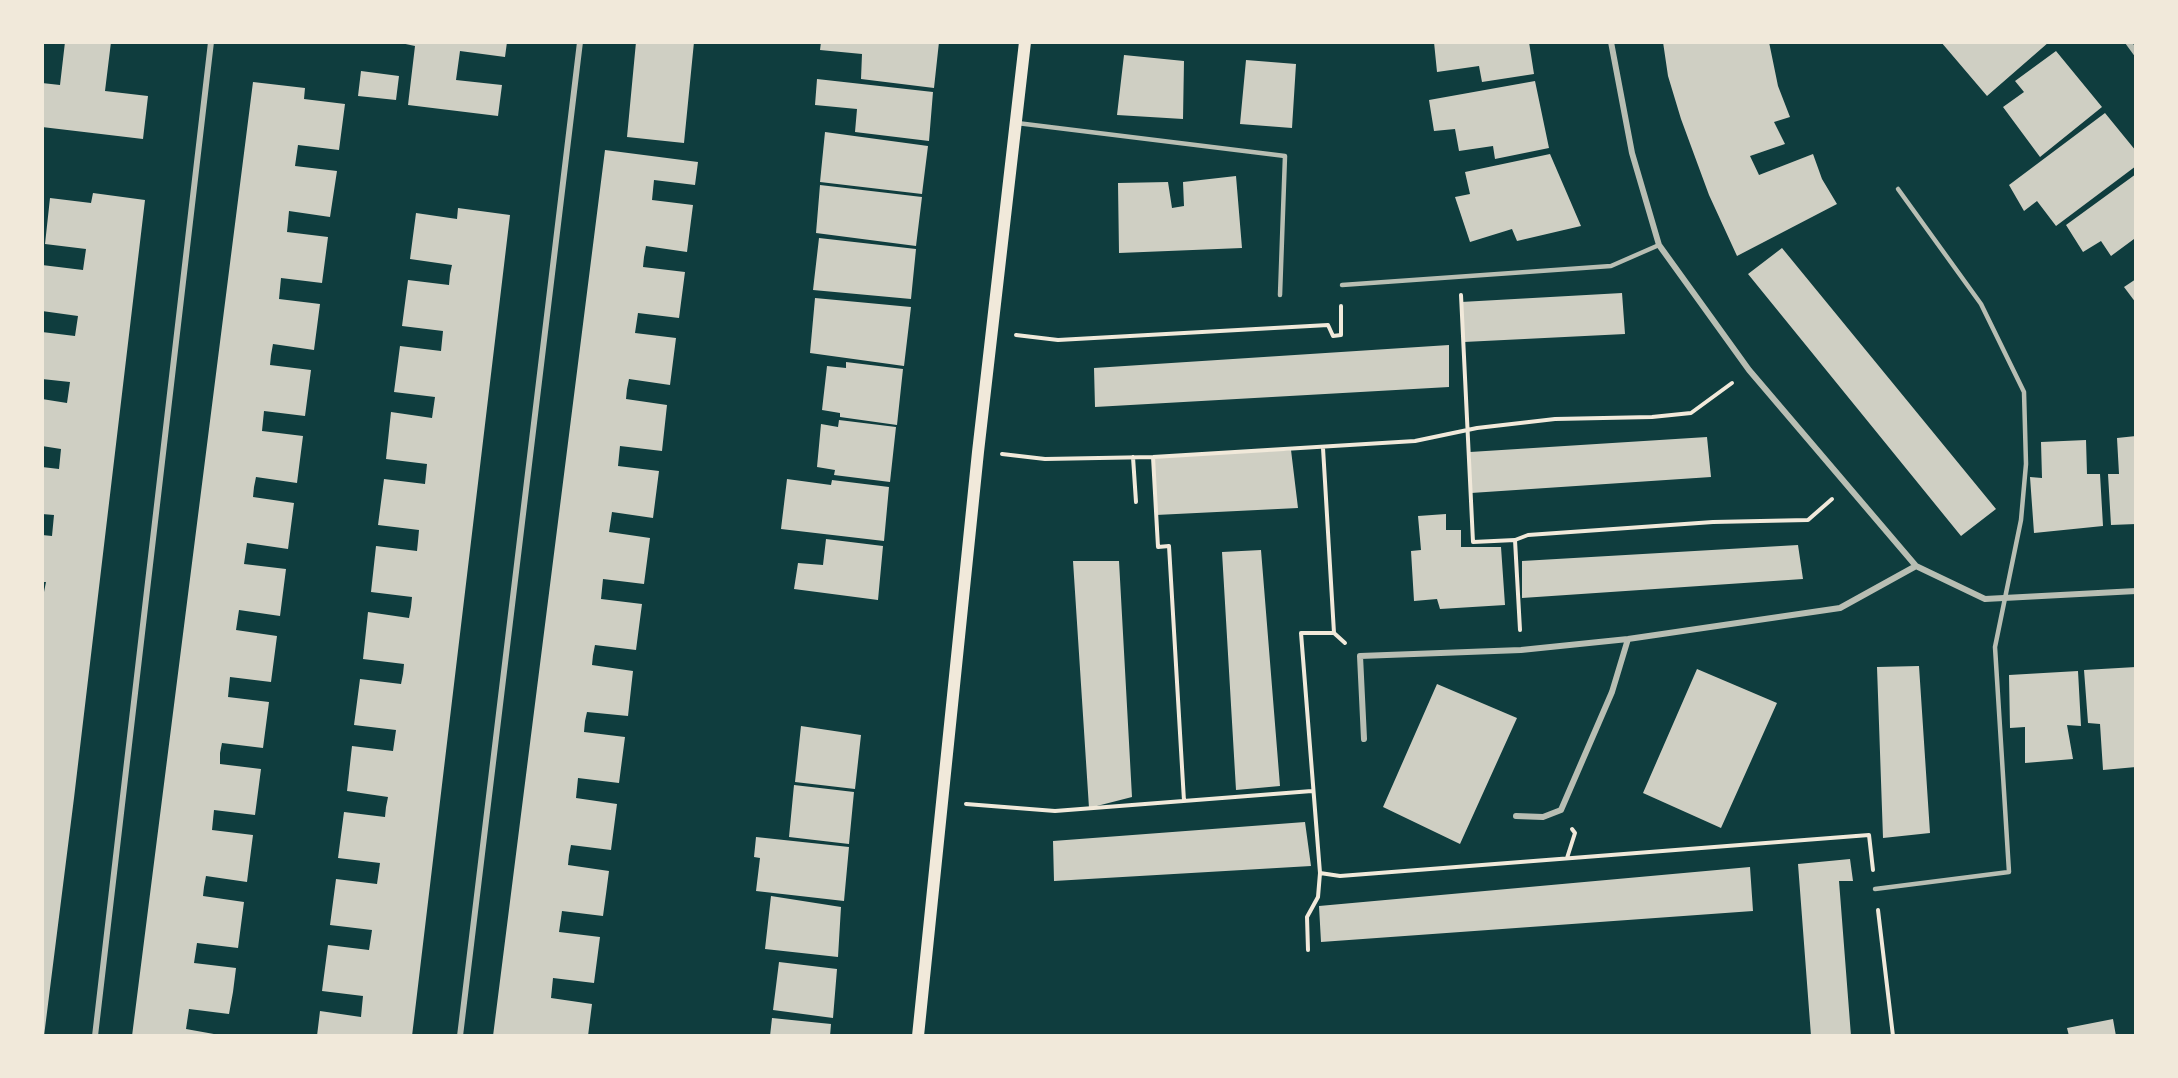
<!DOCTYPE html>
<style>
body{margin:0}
#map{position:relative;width:2178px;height:1078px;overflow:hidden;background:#0f3d3e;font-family:"Golos Text",sans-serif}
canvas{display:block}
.frame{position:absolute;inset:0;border:44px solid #f1e9da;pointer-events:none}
</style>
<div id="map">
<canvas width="2178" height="1078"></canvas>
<div class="frame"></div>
</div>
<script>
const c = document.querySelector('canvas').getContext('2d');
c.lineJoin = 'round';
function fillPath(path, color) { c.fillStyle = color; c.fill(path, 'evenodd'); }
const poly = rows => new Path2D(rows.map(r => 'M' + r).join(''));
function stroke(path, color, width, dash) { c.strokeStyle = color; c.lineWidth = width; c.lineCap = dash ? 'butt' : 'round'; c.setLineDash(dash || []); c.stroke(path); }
fillPath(poly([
 [65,42,111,42,105,91,148,96,143,139,42,127,42,83,60,85],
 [396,42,507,42,505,57,460,51,456,80,502,85,498,116,408,105,415,46],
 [636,42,694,42,684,143,627,137],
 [821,42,939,42,934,88,861,79,862,54,820,50],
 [1434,42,1529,42,1534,74,1482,82,1479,66,1437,72],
 [1663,42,1769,42,1778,86,1790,117,1774,122,1785,144,1750,156,1759,175,1813,154,1822,179,1837,204,1737,256,1709,195,1681,119,1668,76],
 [1941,42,2049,42,1987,96],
 [2056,51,2102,107,2040,157,2003,107,2024,92,2015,81],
 [1124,55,1184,61,1183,119,1117,115],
 [1246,60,1296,64,1292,128,1240,124],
 [361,71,399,76,396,100,358,96],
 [817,79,933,92,929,141,855,132,857,109,815,105],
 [1535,81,1549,148,1495,159,1493,146,1459,151,1455,129,1434,131,1429,100],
 [253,82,305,88,304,99,345,104,339,150,298,145,295,166,337,171,330,217,289,211,288,222,287,232,328,237,322,283,281,278,279,299,320,304,314,350,273,344,271,355,270,365,311,370,305,416,264,411,262,431,303,436,297,483,256,477,254,487,253,497,294,503,288,549,247,543,244,564,286,569,280,616,239,610,236,630,277,636,271,682,230,677,228,697,269,702,263,748,222,743,220,753,220,764,261,769,255,815,214,810,212,830,253,835,247,882,206,876,204,887,203,896,244,902,238,948,197,943,194,963,236,968,233,992,229,1014,189,1009,186,1029,225,1036,132,1036],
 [2105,113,2136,151,2136,166,2056,226,2037,201,2024,211,2009,185],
 [825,132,928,146,922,194,820,182],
 [605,150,698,162,695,185,654,180,652,200,693,205,687,252,646,246,644,257,643,267,685,272,679,318,638,313,635,333,676,338,670,385,629,379,627,389,626,399,667,405,662,451,620,446,618,466,659,471,653,518,612,512,609,532,650,538,644,584,603,579,601,599,642,604,636,650,595,645,593,655,592,665,633,671,628,716,587,712,585,721,584,732,625,737,619,783,578,778,576,798,617,804,611,850,571,845,569,855,568,865,609,871,606,894,603,916,562,911,559,932,600,937,594,983,553,978,551,998,592,1004,588,1036,493,1036],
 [1550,154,1581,226,1517,241,1512,229,1470,242,1455,197,1470,194,1465,172],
 [2136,174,2136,241,2134,239,2111,256,2101,241,2083,252,2066,225],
 [1236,176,1242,248,1119,253,1118,183,1168,182,1172,208,1184,206,1183,182],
 [820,185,922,197,916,246,816,233],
 [93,193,145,200,74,798,44,1036,42,1036,42,602,46,582,42,582,42,535,52,536,54,515,42,514,42,467,59,469,61,449,42,446,42,399,67,403,70,382,42,379,42,332,75,336,78,316,42,311,42,265,83,270,86,249,45,244,50,198,91,203],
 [458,208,510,215,412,1036,317,1036,320,1011,361,1017,362,1006,363,996,322,991,328,945,369,950,372,930,330,925,336,879,377,884,380,863,338,858,344,812,385,817,386,807,388,797,347,791,352,746,393,751,396,730,354,725,360,679,401,684,403,674,404,664,363,659,368,612,409,618,411,607,412,597,371,592,376,546,417,551,418,541,419,530,378,525,384,479,425,484,427,464,386,459,391,412,432,418,435,397,394,392,400,346,441,351,443,331,402,326,408,280,449,285,450,274,452,265,410,259,416,213,457,219],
 [819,238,916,249,911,299,813,290],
 [1782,248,1996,509,1961,536,1748,274],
 [2136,279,2136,303,2124,287],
 [1622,293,1625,334,1464,342,1461,302],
 [815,298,911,307,904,366,810,353],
 [1449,345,1449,387,1095,407,1094,368],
 [846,362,903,369,897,425,840,417,840,413,822,410,827,366,846,368],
 [839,420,896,427,890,482,834,475,835,470,817,467,821,424,838,427],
 [2136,436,2136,524,2111,525,2108,474,2119,474,2117,438],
 [1707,437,1711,477,1471,493,1470,452],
 [2086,440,2087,474,2100,474,2103,526,2034,533,2030,477,2042,478,2041,442],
 [1291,450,1298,508,1156,515,1153,457],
 [787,479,831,485,832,480,889,487,884,541,781,529],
 [1446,514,1446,530,1461,530,1461,547,1501,547,1505,605,1440,609,1437,599,1414,601,1411,551,1421,550,1418,516],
 [826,539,883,546,878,600,794,589,798,563,823,565],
 [1798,545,1803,579,1522,598,1522,561],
 [1261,550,1280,786,1236,790,1222,552],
 [1073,561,1119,561,1132,797,1089,808],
 [1919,666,1930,833,1883,838,1877,667],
 [2136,667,2136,767,2103,770,2100,724,2088,723,2084,670],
 [1697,669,1777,703,1721,828,1643,793],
 [2078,671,2081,726,2067,725,2073,759,2025,763,2025,727,2010,728,2009,675],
 [1437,684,1517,718,1460,844,1383,807],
 [801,726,861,735,855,789,795,782],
 [794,785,854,792,849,844,789,837],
 [1305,822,1311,866,1054,881,1053,841],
 [756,837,849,847,844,901,756,891,760,858,754,857],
 [1850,859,1853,881,1839,881,1851,1036,1811,1036,1798,864],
 [1750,867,1753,911,1321,942,1319,906],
 [771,896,841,907,838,957,765,949],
 [779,962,837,969,833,1018,773,1010],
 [772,1018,831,1024,830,1036,770,1036],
 [2113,1019,2116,1036,2069,1036,2067,1028]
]), '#cfcfc3');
stroke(poly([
 [1461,295,1473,542,1515,540,1520,630],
 [1016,335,1058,340,1328,325,1333,336,1341,335,1341,306],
 [1323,448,1334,633,1345,643],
 [1002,454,1045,459,1153,457,1415,441,1477,428,1555,419,1652,417,1691,413,1732,383],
 [1133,457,1136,502],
 [1153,457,1158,547,1169,546,1184,801],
 [1515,540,1528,535,1713,522,1808,520,1832,499],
 [966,804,1055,811,1312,791],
 [1567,858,1575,833,1572,829],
 [1320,873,1340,876,1869,835,1873,870],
 [1878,910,1893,1036],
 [1308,950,1307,917,1318,897,1320,873,1301,633,1334,633]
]), '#f1e9da', 4);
stroke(poly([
 [1017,123,1285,156,1280,295],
 [1342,285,1611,266,1659,245],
 [1875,889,2009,872,1995,647,2021,520,2026,464,2024,392,1981,304,1898,189]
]), '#b8beb3', 4.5);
stroke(poly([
 [1611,42,1632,153,1659,245,1749,370,1916,566,1985,599,2136,591],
 [2128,42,2136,53],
 [1364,739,1360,656,1521,650,1628,639,1840,608,1916,566],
 [1516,816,1543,817,1561,810,1612,692,1628,639],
 [95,1036,211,42],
 [460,1036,580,42]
]), '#b8beb3', 6);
stroke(poly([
 [918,1036,978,452,1025,42]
]), '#f1e9da', 12);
</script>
